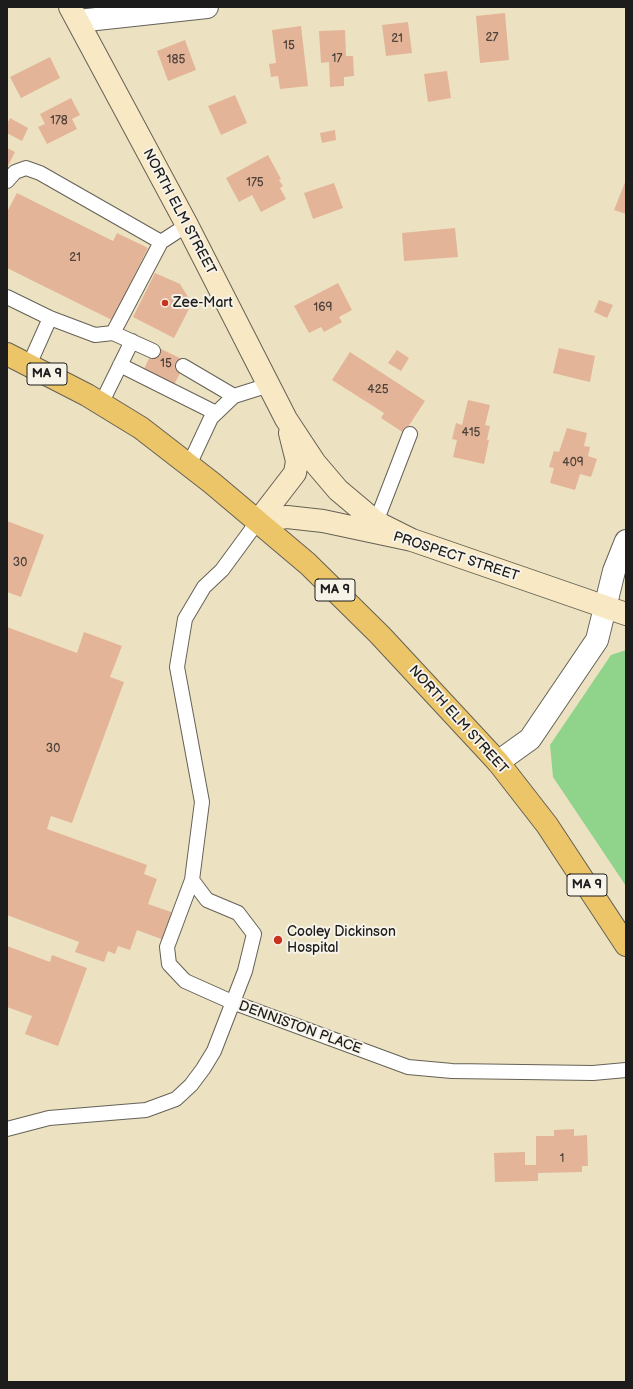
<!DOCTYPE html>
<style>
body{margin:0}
#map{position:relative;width:633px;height:1389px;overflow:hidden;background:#ece2c1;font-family:"Balsamiq Sans",sans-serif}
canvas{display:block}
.frame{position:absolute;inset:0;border:8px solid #1c1c1c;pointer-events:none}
</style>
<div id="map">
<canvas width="633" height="1389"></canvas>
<div class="frame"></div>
</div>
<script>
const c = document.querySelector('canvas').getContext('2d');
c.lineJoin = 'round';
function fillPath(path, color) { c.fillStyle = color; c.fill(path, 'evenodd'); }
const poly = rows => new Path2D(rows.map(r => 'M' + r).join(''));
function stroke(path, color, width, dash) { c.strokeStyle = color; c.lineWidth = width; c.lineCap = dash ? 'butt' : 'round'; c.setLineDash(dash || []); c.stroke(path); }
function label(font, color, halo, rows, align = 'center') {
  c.font = font + ' "Balsamiq Sans",sans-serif'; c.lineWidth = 4; c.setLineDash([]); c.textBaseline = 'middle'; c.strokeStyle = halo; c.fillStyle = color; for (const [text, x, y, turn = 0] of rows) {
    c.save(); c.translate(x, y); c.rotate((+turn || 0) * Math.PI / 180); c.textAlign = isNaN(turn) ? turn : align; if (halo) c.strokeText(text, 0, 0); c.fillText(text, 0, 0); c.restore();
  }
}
fillPath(poly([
 [626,650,626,886,553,777,550,745,611,655]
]), '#90d38b');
fillPath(poly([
 [505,13,509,60,480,63,476,16],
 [408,22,412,53,386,56,382,25],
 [301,26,308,86,280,89,278,76,271,77,269,64,276,63,272,30],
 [345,30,346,56,353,56,354,76,344,77,344,86,330,87,329,62,321,63,319,31],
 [185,40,196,70,168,81,157,51],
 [50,57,60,78,21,98,10,77],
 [447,71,451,98,428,102,424,74],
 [235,95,247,123,221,135,208,106],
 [71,98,80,115,72,119,77,129,47,144,38,127,45,124,40,114],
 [10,118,28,128,22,141,7,133,7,124],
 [335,130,336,140,322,143,320,133],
 [7,148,15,152,7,168],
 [268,155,281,179,279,180,283,186,280,188,286,199,261,212,252,195,239,202,226,178],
 [626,180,626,214,614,210],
 [334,183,343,208,313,219,304,193],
 [17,193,113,241,117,233,148,248,112,320,7,268,7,212],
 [455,228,458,257,404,261,402,233],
 [155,273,180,284,190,300,188,306,190,307,174,338,133,317],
 [338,283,352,310,339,317,342,322,324,332,321,327,309,333,294,306],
 [599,300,613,305,607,318,594,312],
 [155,346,186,361,174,385,144,369],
 [559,348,595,356,590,382,553,373],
 [397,350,409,358,401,371,388,363],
 [350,352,425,401,404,433,381,418,384,413,332,380],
 [468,400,490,405,485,425,490,426,487,440,489,440,484,464,453,457,457,440,452,439,456,423,462,425],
 [567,428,587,433,584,446,590,447,588,456,597,459,591,477,580,474,575,490,550,483,554,468,549,467,554,451,559,452],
 [7,521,44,535,21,597,7,592],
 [7,627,77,653,84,632,122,646,110,677,124,682,72,823,51,816,47,829,147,865,144,874,157,879,148,904,174,913,164,940,137,930,130,950,118,946,115,954,108,951,104,962,75,952,79,942,7,915],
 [7,946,50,962,52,955,87,968,58,1046,25,1034,32,1016,7,1007],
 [574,1129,574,1136,587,1135,588,1166,582,1166,582,1172,538,1173,538,1181,495,1182,494,1153,525,1152,525,1165,536,1165,536,1136,554,1136,554,1130]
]), '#e3b497');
const lane = poly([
 [7,181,15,172,26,168,40,173,161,242,187,225],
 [7,297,50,318,95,335,113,333,153,351],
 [113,333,161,242],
 [29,365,50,318],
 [120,365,216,413],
 [183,366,234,396],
 [101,404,132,341],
 [189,465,211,418,234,396,269,385],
 [258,521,222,570,204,587,185,619,177,667,202,802,192,880,167,947,169,964,185,981,232,1002,408,1067,452,1071,593,1073,626,1070],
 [376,522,410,434],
 [7,1129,49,1118,146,1110,176,1099,191,1085,203,1069,214,1051,245,971,254,934,238,913,207,900,192,880]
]);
const street = poly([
 [78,21,207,7],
 [498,762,530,739,597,640,614,571,626,541]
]);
const secondary = poly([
 [70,7,187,225,286,419,315,463,338,490,376,522,412,540],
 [258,521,287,517,323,521,412,540,626,614],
 [258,521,295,473,297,461,290,433]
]);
const highway = poly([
 [7,354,87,395,141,428,212,483,308,564,380,635,498,762,547,825,626,945]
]);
stroke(lane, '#656156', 16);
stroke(street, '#656156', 24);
stroke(secondary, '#656156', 24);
stroke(highway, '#656156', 24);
stroke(lane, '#fff', 14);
stroke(street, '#fff', 22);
stroke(secondary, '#f8e8c3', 22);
stroke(highway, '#edc569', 22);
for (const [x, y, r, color] of [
 [165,303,4,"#c8321e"],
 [278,940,5,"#c8321e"]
]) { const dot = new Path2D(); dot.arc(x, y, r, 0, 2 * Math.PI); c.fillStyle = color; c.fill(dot); stroke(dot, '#f7f3e8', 1.5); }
label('12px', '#4e423b', null, [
 ["27",492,38],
 ["21",397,39],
 ["15",289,46],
 ["17",337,59],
 ["185",176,60],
 ["178",59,121],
 ["175",255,183],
 ["21",75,258],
 ["169",323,308],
 ["15",166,364],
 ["425",378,390],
 ["415",471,433],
 ["409",573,463],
 ["30",20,563],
 ["30",53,749],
 ["1",562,1159]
]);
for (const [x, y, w] of [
 [47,374,40],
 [335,590,40],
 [587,885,40]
]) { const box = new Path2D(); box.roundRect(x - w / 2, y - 11, w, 22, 3); c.fillStyle = '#f7f3e8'; c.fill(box); stroke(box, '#1c1c1c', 1); }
label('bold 13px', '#1c1c1c', null, [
 ["MA 9",47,374],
 ["MA 9",335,590],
 ["MA 9",587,885]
]);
label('14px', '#1c1c1c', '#f7f3e8', [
 ["NORTH ELM STREET",179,212,62],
 ["PROSPECT STREET",456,557,18],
 ["NORTH ELM STREET",458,720,48],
 ["DENNISTON PLACE",300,1028,20]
]);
label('14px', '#1c1c1c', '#f7f3e8', [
 ["Zee-Mart",173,303],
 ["Cooley Dickinson",287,932],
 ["Hospital",287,948]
], 'left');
</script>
